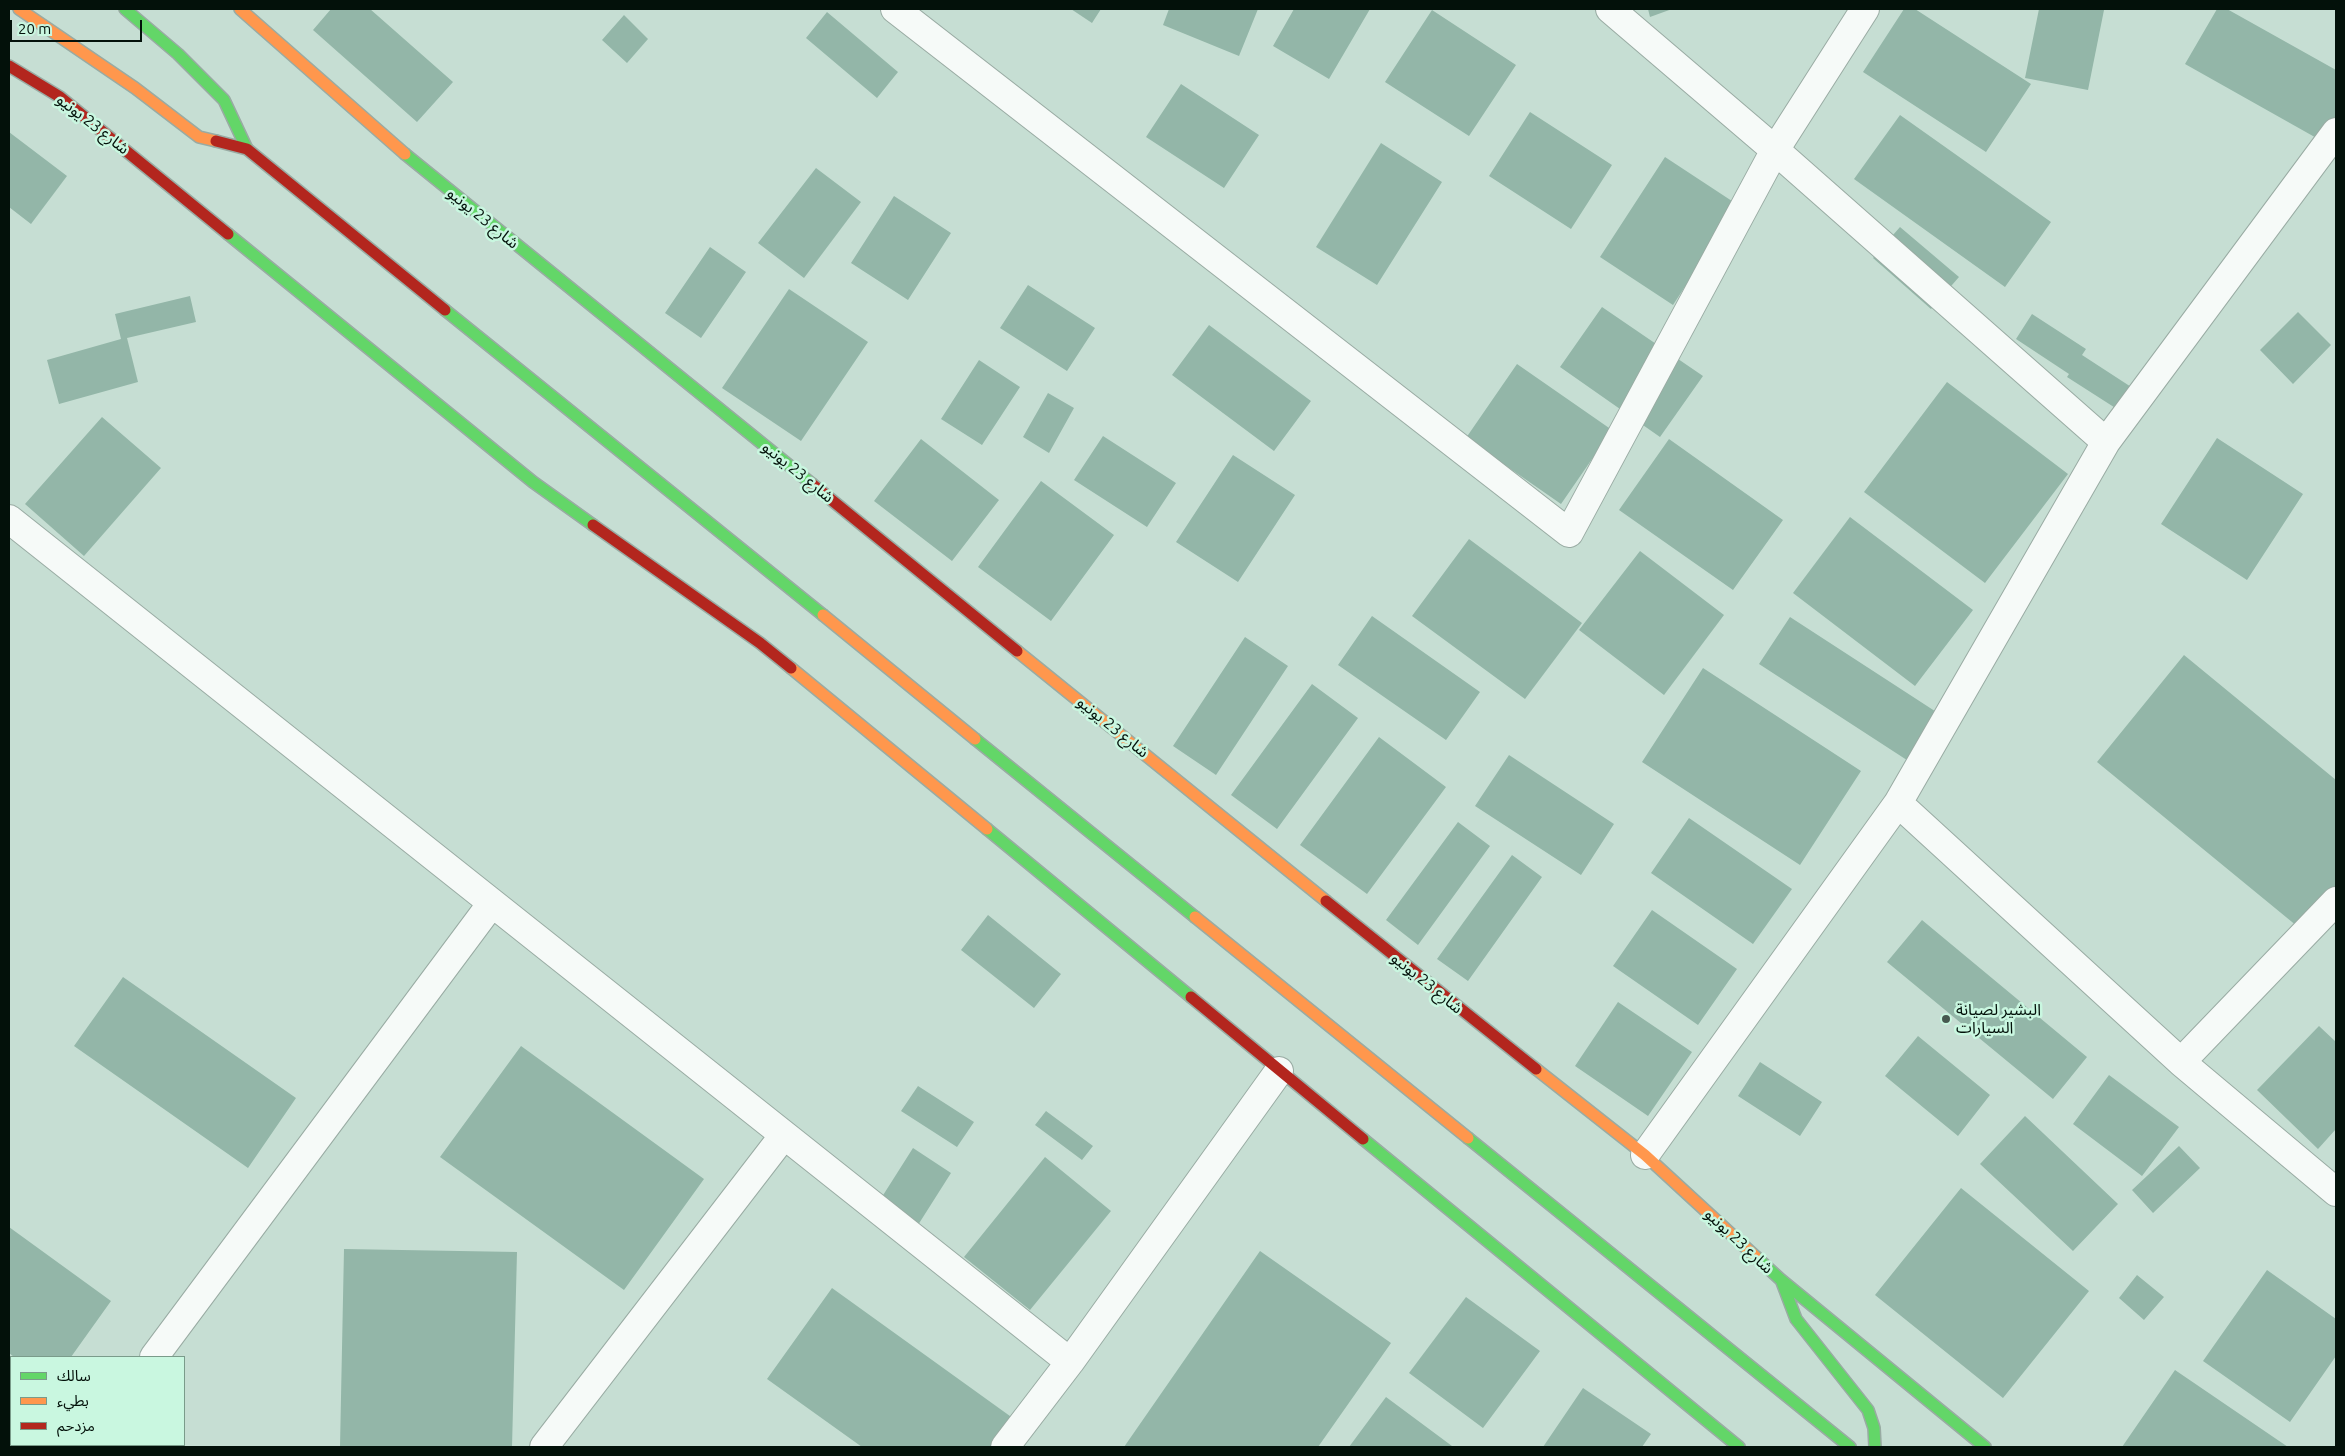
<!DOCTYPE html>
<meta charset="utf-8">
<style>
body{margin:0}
#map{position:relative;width:2345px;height:1456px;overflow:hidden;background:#c6ded3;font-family:Ubuntu,"Noto Sans Arabic",sans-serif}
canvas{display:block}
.frame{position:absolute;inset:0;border:10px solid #03110a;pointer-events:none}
.legend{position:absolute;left:10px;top:1356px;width:175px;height:90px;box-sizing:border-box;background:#c9f7e0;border:1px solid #7a9b8a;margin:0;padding:6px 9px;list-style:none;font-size:15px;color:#03110a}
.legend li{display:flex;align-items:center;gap:10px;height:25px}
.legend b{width:25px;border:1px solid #7a9b8a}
.scale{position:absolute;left:10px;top:20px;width:132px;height:22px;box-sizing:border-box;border:2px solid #03110a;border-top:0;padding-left:6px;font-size:15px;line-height:18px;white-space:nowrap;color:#03110a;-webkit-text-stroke:4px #c9f7e0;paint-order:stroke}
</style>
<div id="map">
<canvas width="2345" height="1456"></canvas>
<div class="frame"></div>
<ul class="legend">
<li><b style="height:6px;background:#63d668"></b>سالك</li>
<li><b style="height:6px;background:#ff974d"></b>بطيء</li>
<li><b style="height:6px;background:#b3261e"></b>مزدحم</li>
</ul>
<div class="scale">20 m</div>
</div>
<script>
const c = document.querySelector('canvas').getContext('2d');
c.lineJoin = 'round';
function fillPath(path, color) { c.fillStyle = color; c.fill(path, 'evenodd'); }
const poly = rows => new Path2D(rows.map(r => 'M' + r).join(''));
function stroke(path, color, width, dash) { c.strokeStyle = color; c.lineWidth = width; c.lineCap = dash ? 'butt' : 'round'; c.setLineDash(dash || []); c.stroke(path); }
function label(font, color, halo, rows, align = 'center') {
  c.font = font + ' Ubuntu,"Noto Sans Arabic",sans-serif'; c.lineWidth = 5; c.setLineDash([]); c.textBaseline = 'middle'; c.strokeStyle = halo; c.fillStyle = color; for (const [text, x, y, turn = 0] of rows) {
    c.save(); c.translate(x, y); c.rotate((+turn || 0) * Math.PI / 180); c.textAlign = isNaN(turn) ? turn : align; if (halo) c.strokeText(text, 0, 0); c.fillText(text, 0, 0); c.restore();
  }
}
fillPath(poly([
 [331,9,370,9,453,82,417,122,313,30],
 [1071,9,1101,9,1092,23],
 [1169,9,1258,9,1239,56,1163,25],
 [1294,9,1370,9,1329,79,1273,46],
 [1648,9,1672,9,1650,17],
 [1904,9,1915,9,2031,84,1986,152,1863,72],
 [2039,9,2104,10,2088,90,2025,78],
 [2217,9,2227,9,2336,70,2336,149,2185,64],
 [1432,10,1516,65,1469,136,1385,82],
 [827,12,898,72,877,98,806,38],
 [624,15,648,39,627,63,602,40],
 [1181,84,1259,135,1224,188,1146,137],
 [1530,112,1612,165,1571,229,1489,176],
 [1900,115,2051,222,2005,287,1854,179],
 [9,132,67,176,31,224,9,207],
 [1381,143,1442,182,1377,285,1316,247],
 [1665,157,1738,205,1673,305,1600,257],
 [816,168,861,202,804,278,758,243],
 [894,196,951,233,908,300,851,263],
 [1900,227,1959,277,1931,309,1873,258],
 [710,247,746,272,701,338,665,313],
 [1028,285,1095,328,1067,371,1000,328],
 [789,289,868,342,801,441,722,388],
 [190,296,196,322,127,338,138,382,59,404,47,360,121,339,115,314],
 [1602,307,1703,376,1660,437,1560,367],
 [2298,312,2331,345,2293,384,2260,350],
 [2032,314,2086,349,2082,355,2145,396,2131,418,2067,377,2069,374,2016,339],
 [1209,325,1311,401,1274,451,1172,375],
 [979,360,1020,387,982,445,941,419],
 [1517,364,1612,430,1561,504,1466,438],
 [1947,382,2068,474,1985,583,1864,492],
 [1048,393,1074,408,1049,453,1023,437],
 [102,417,161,468,84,556,25,504],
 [1103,436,1176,483,1147,527,1074,480],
 [2217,438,2303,494,2247,580,2161,524],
 [921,439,999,500,952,561,874,501],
 [1669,439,1783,520,1733,590,1619,510],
 [1233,455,1295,495,1238,582,1176,542],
 [1041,481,1114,535,1051,621,978,567],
 [1850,517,1973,610,1915,686,1793,593],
 [1469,539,1582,623,1525,699,1412,616],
 [1640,551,1724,615,1664,695,1579,630],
 [1372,616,1480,692,1446,740,1338,665],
 [1790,617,1944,717,1913,764,1759,664],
 [1245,637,1288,666,1216,775,1173,746],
 [2184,655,2336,780,2336,890,2303,931,2097,762],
 [1703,668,1861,771,1800,865,1642,762],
 [1312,684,1358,718,1277,829,1231,795],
 [1379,737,1446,787,1367,894,1300,845],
 [1509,755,1614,824,1581,875,1475,806],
 [1689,818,1792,889,1753,944,1651,873],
 [1458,822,1490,846,1418,945,1386,920],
 [1512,855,1542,877,1468,981,1437,959],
 [1652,910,1737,969,1698,1025,1613,966],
 [988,915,1061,974,1034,1008,961,950],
 [1922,920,2087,1057,2053,1099,1887,962],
 [123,977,296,1098,248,1168,74,1046],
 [1618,1002,1692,1052,1648,1116,1575,1066],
 [2319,1026,2336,1042,2336,1129,2318,1149,2257,1090],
 [1918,1036,1990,1095,1958,1136,1885,1076],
 [521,1046,704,1179,624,1290,440,1157],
 [1760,1062,1822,1102,1800,1136,1738,1096],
 [2109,1075,2179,1127,2142,1176,2073,1124],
 [918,1086,974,1122,957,1147,901,1111],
 [1046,1111,1093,1146,1082,1160,1035,1125],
 [2025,1116,2118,1204,2073,1251,1980,1164],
 [2179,1146,2200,1168,2153,1213,2132,1190],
 [913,1148,951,1173,918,1225,880,1200],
 [1045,1157,1111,1211,1030,1310,964,1257],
 [1961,1188,2089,1291,2003,1398,1875,1295],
 [9,1227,111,1301,71,1357,14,1357,9,1353],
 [344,1249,517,1252,512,1447,340,1447],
 [1260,1251,1391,1343,1318,1447,1124,1447],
 [2267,1270,2336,1319,2336,1356,2290,1422,2203,1361],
 [2137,1275,2164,1297,2144,1320,2119,1298],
 [832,1288,1028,1429,1015,1447,862,1447,767,1379],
 [1466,1297,1540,1351,1483,1428,1409,1373],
 [2175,1370,2288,1447,2122,1447],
 [1583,1388,1651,1434,1642,1447,1543,1447],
 [1386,1397,1452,1446,1451,1447,1349,1447],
 [9,1416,11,1417,11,1445,54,1445,58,1447,9,1447]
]), '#93b6a8');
const street = poly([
 [895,9,1569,533,1775,150,1865,9],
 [1610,9,1775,150,2106,442],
 [9,519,1070,1362],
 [1898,803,2181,1062,2336,1192],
 [2181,1062,2336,901],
 [1645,1155,1898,803,2106,442,2336,132],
 [154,1357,492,903],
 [87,1447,89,1445],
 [544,1447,784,1135],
 [1005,1447,1070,1362,1279,1071]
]);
const fast = poly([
 [125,9,178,54,224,100,247,149],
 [405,154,812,484],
 [228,234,533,482,593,525],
 [445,310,823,615],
 [975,739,1195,917],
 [987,829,1191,997],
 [1468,1138,1850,1447],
 [1363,1139,1739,1447],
 [1756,1257,1780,1279,1985,1447],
 [1782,1282,1796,1319,1868,1410,1874,1428,1875,1447]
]);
const slow = poly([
 [19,9,135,88,199,137,216,141],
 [240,9,405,154],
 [823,615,975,739],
 [1017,651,1326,901],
 [791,668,987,829],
 [1195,917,1468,1138],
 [1536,1069,1645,1155,1756,1257]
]);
const jam = poly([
 [9,66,60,97,228,234],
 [216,141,247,149,445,310],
 [812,484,1017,651],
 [593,525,760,643,791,668],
 [1326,901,1536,1069],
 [1191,997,1363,1139]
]);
stroke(street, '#99aba3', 30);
stroke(fast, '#99aba3', 14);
stroke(slow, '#99aba3', 14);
stroke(jam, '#99aba3', 14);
stroke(street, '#f6faf8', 28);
stroke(fast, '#63d668', 11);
stroke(slow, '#ff974d', 11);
stroke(jam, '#b3261e', 11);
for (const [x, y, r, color] of [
 [1946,1019,5,"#475950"]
]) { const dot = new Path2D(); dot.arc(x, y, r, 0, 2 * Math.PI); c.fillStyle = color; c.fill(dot); stroke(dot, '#c9f7e0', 2); }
label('16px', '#03110a', '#c9f7e0', [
 ["شارع 23 يونيو",93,124,38],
 ["شارع 23 يونيو",483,218,39],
 ["شارع 23 يونيو",798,472,39],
 ["شارع 23 يونيو",1113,727,39],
 ["شارع 23 يونيو",1427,983,39],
 ["شارع 23 يونيو",1739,1241,43]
]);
label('16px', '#03110a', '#c9f7e0', [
 ["البشير لصيانة",1956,1010],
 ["السيارات",1956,1028]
], 'left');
</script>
